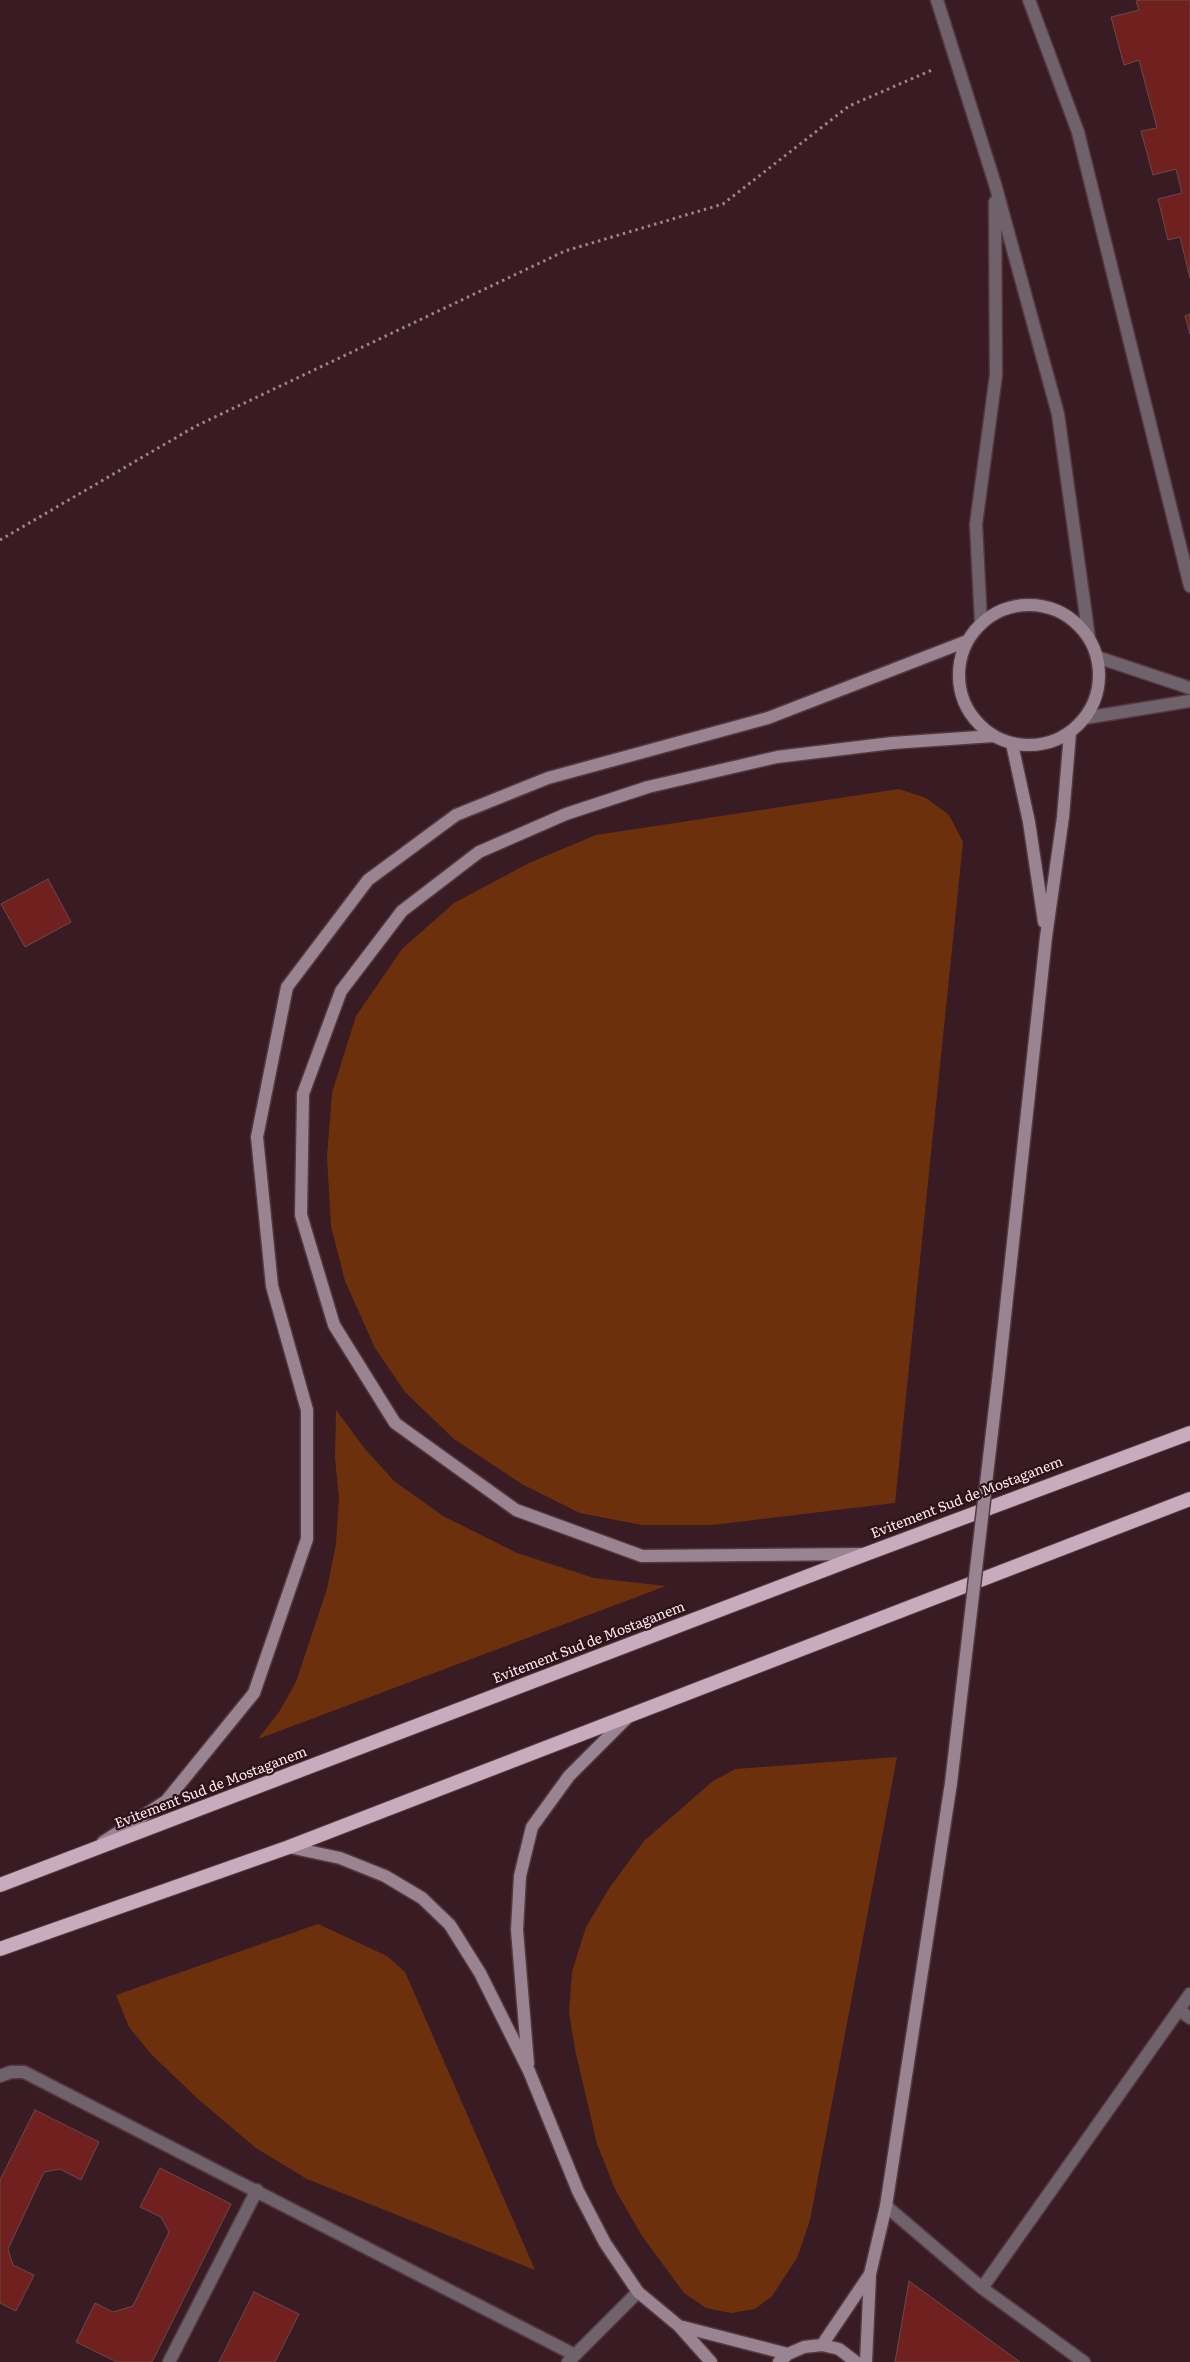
<!DOCTYPE html>
<style>
body{margin:0}
canvas{display:block;background:#381b23}
</style>
<canvas width="1190" height="2362"></canvas>
<script>
const c = document.querySelector('canvas').getContext('2d');
c.lineJoin = 'round';
function fillPath(path, color) { c.fillStyle = color; c.fill(path, 'evenodd'); }
const poly = rows => new Path2D(rows.map(r => 'M' + r).join(''));
function stroke(path, color, width, dash) { c.strokeStyle = color; c.lineWidth = width; c.lineCap = dash ? 'butt' : 'round'; c.setLineDash(dash || []); c.stroke(path); }
function label(font, color, halo, rows, align = 'center') {
  c.font = font + ' Literata,serif'; c.lineWidth = 4.5; c.setLineDash([]); c.textBaseline = 'middle'; c.strokeStyle = halo; c.fillStyle = color; for (const [text, x, y, turn = 0] of rows) {
    c.save(); c.translate(x, y); c.rotate((+turn || 0) * Math.PI / 180); c.textAlign = isNaN(turn) ? turn : align; if (halo) c.strokeText(text, 0, 0); c.fillText(text, 0, 0); c.restore();
  }
}
fillPath(poly([
 [899,789,926,798,949,815,963,842,895,1503,712,1525,642,1525,580,1513,522,1484,454,1439,405,1392,375,1348,345,1281,331,1226,327,1157,332,1093,356,1016,402,949,454,903,529,863,596,835],
 [336,1410,365,1449,394,1481,443,1516,517,1553,594,1578,666,1586,258,1739,279,1712,296,1682,327,1589,336,1544,339,1498,335,1458],
 [897,1757,810,2220,797,2258,772,2296,755,2309,731,2313,706,2308,684,2293,642,2236,615,2189,597,2144,575,2049,569,2012,572,1972,586,1927,610,1887,644,1841,713,1781,736,1769],
 [318,1924,387,1956,405,1972,535,2270,307,2179,256,2148,198,2099,151,2054,129,2027,116,1995]
]), '#6c310c');
const building = poly([
 [1142,0,1190,0,1190,278,1180,237,1168,240,1158,199,1182,193,1176,169,1153,175,1141,131,1157,128,1139,60,1124,65,1111,17,1139,10,1136,1,1142,0],
 [1190,314,1190,334,1185,316,1190,314],
 [48,879,71,922,25,947,1,904,48,879],
 [35,2110,99,2142,81,2180,60,2169,44,2172,8,2249,13,2265,34,2275,16,2311,0,2303,0,2180,35,2110],
 [160,2168,231,2204,152,2362,117,2362,76,2342,95,2303,113,2312,133,2306,169,2232,161,2217,140,2207,160,2168],
 [909,2281,1020,2362,895,2362,909,2281],
 [254,2292,299,2314,275,2362,219,2362,254,2292]
]);
fillPath(building, '#70201f');
stroke(building, '#6b4a47', 1);
const minor = poly([
 [1029,0,1078,132,1190,586],
 [1097,657,1190,688],
 [1085,718,1190,701],
 [1179,2010,1190,2018],
 [0,2076,11,2072,24,2072,575,2355],
 [886,2206,982,2288,1084,2362],
 [982,2288,1190,1994],
 [169,2362,257,2190],
 [568,2362,638,2292]
]);
const tertiary = poly([
 [937,0,995,184,1058,414,1089,638],
 [981,623,976,524,996,375,995,202]
]);
const secondary = poly([
 '959 675a70 70 0 1 1 140 0a70 70 0 1 1-140 0Z',
 [1012,744,1029,822,1044,922],
 [998,1381,1046,937,1063,817,1070,733],
 [863,1554,642,1556,516,1510,395,1423,334,1325,301,1215,303,1094,341,991,402,911,479,852,566,814,648,787,777,757,892,743,993,736],
 [103,1842,166,1801,254,1693,307,1539,307,1410,272,1286,257,1137,287,987,368,880,456,815,548,778,768,718,967,641],
 [289,1847,340,1858,385,1876,422,1898,450,1925,480,1973,529,2071,578,2191,605,2243,638,2292,679,2326,711,2362],
 [528,2064,517,1930,520,1876,532,1827,569,1776,629,1716],
 [679,2326,788,2354],
 [822,2345,870,2274],
 [779,2362,788,2354,804,2347,822,2345,839,2349,856,2362],
 [866,2362,870,2274,886,2206,951,1783]
]);
const trunk = poly([
 [0,1885,866,1554,1190,1433],
 [0,1949,289,1847,1190,1499]
]);
stroke(minor, '#54383f', 15);
stroke(tertiary, '#54383f', 15);
stroke(secondary, '#54383f', 15);
stroke(trunk, '#54383f', 16);
stroke(poly([
 [0,540,196,426,565,251,723,204,849,106,932,70]
]), '#9c8389', 3, [2.5, 4]);
stroke(minor, '#6f626a', 12);
stroke(tertiary, '#6f626a', 12);
stroke(secondary, '#9a8492', 12);
stroke(trunk, '#c9abbe', 14);
const secondaryBridge = poly([
 [951,1783,998,1381]
]);
stroke(secondaryBridge, '#54383f', 15, []);
stroke(secondaryBridge, '#9a8492', 12);
label('14px', '#fde9ed', '#2d121a', [
 ["Evitement Sud de Mostaganem",967,1498,-21],
 ["Evitement Sud de Mostaganem",589,1643,-21],
 ["Evitement Sud de Mostaganem",211,1788,-21]
]);
</script>
